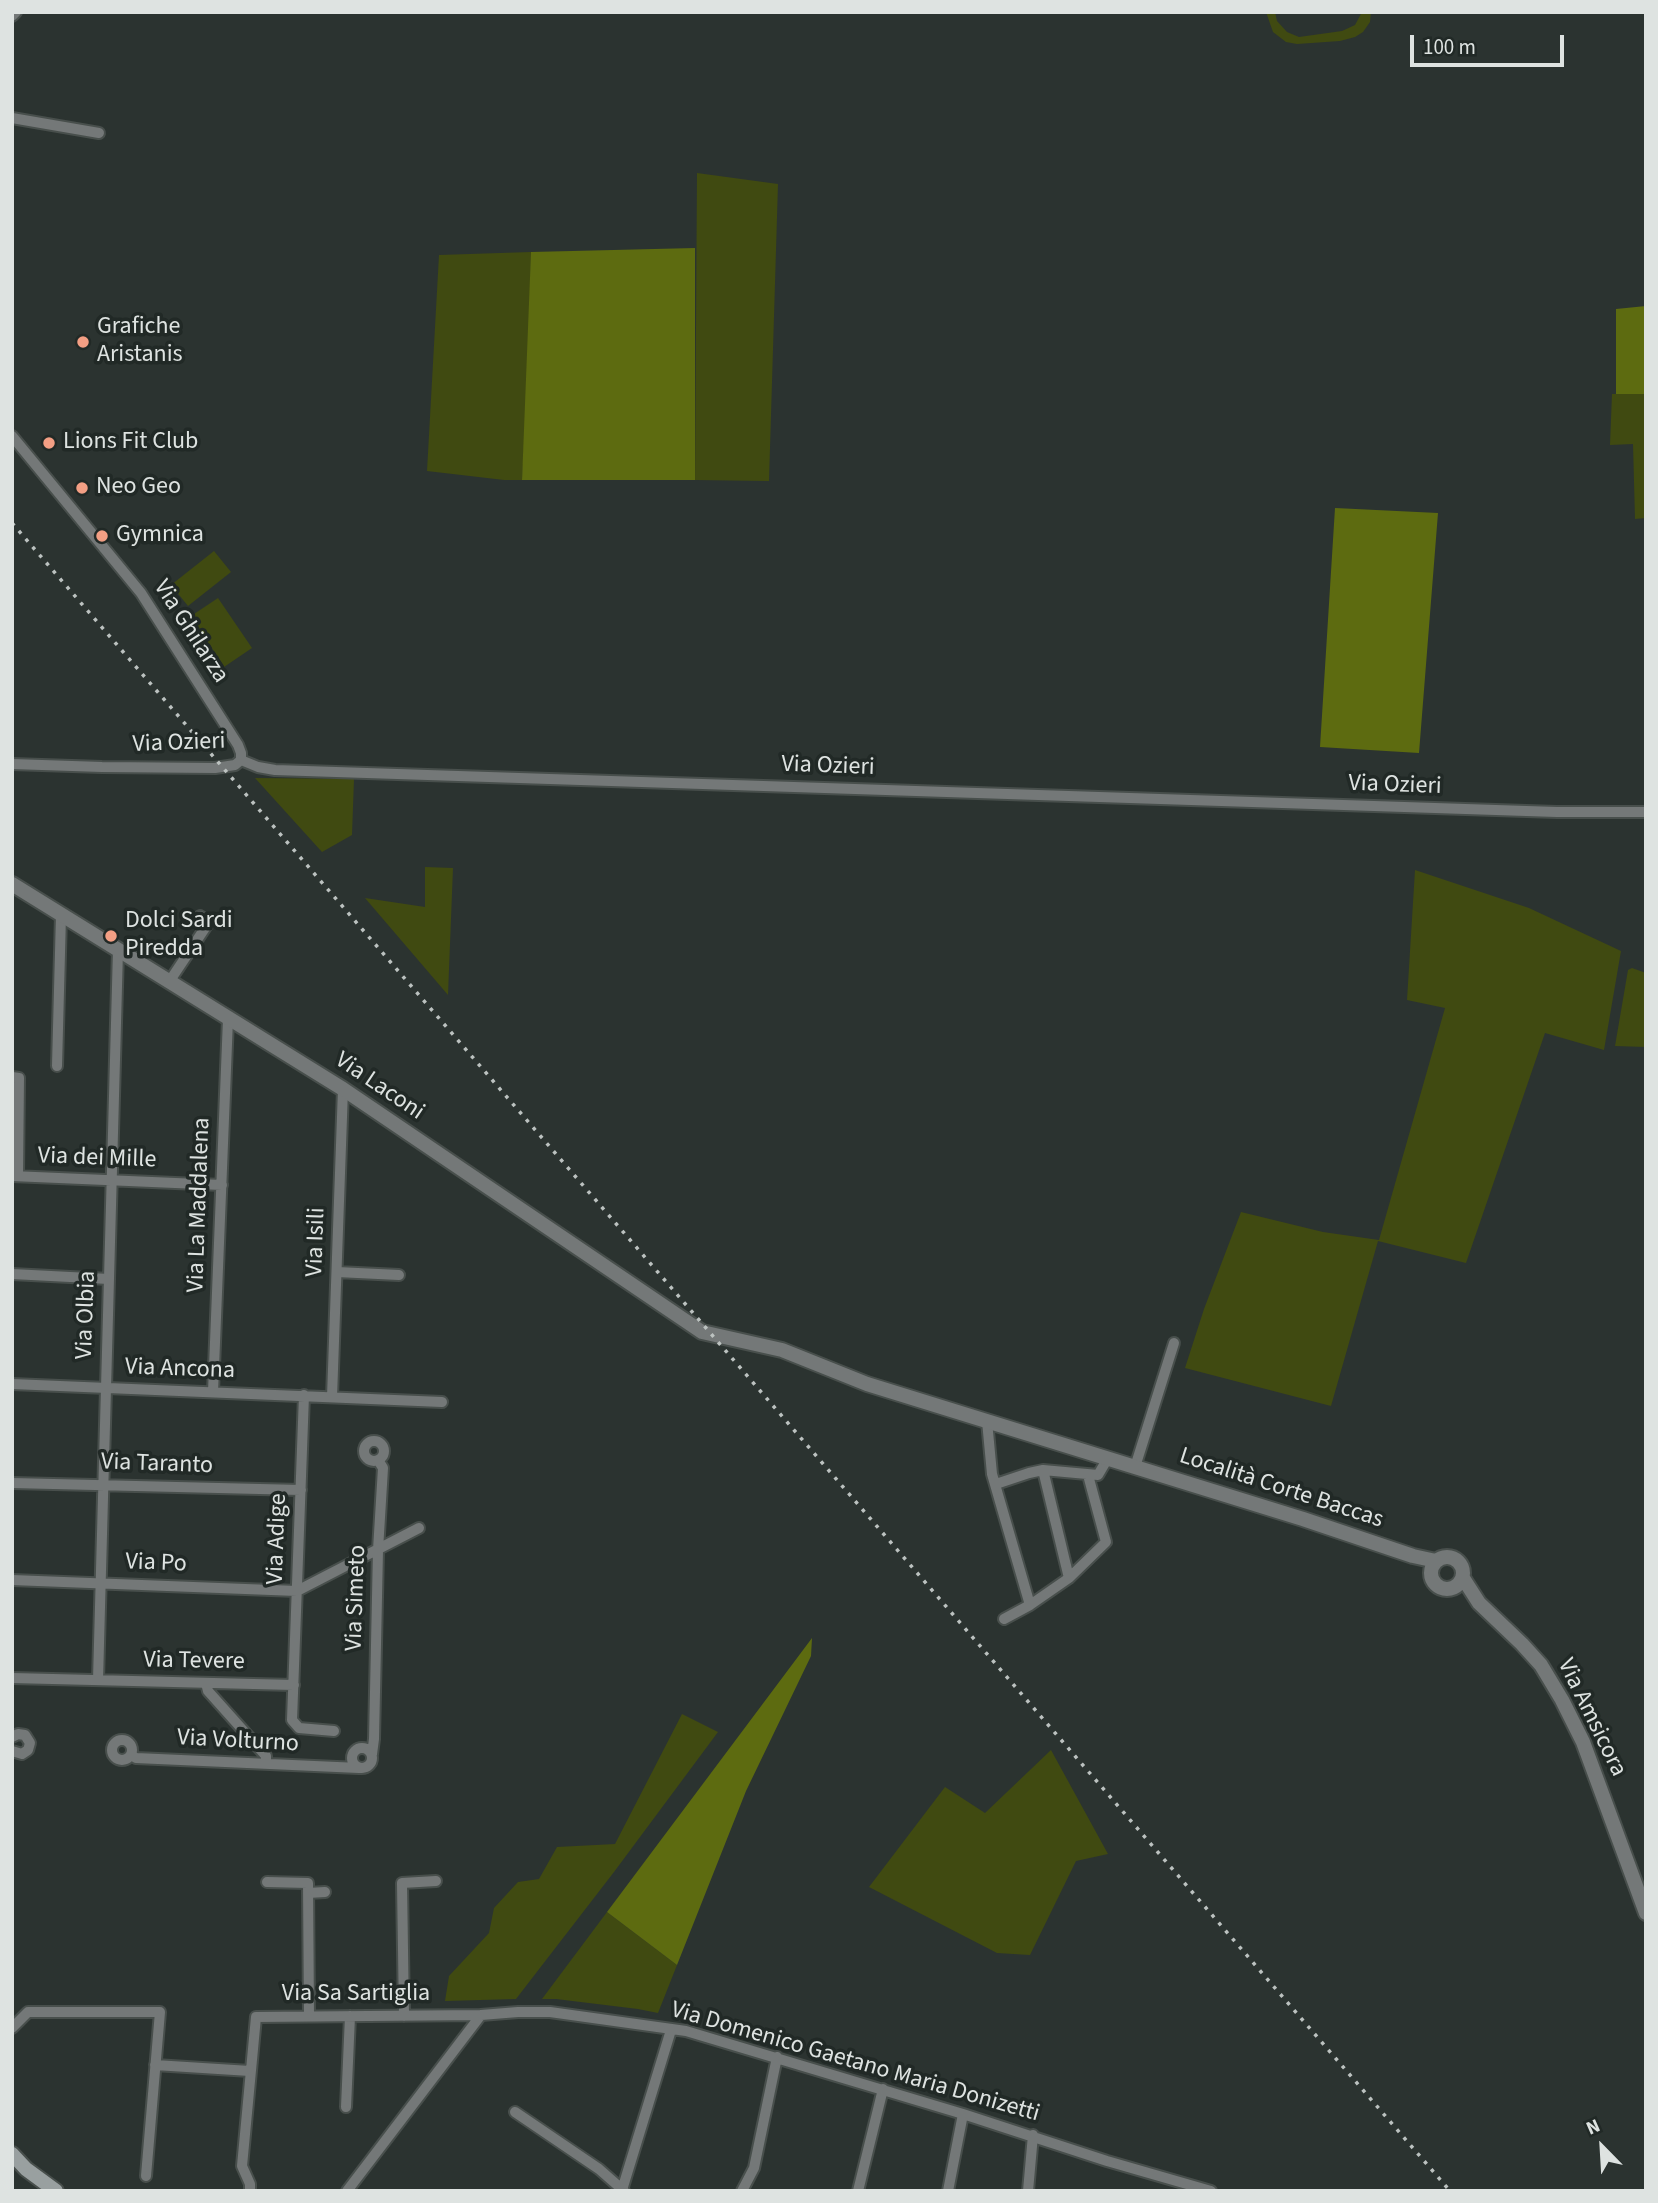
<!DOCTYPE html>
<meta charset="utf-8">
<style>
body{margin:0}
#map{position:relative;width:1658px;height:2203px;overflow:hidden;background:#2b3330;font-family:"Source Sans 3",sans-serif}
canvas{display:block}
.frame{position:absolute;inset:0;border:14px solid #dee3e1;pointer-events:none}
.north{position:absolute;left:1567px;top:2112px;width:70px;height:70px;-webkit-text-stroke:5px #212926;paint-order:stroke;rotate:336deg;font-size:19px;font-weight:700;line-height:28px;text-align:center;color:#dee3e1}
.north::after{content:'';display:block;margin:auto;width:24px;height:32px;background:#dee3e1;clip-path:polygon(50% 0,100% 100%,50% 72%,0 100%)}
.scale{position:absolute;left:1410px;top:35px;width:154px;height:32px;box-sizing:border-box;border:4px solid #dee3e1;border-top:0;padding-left:9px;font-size:21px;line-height:24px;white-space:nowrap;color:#dee3e1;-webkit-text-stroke:5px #212926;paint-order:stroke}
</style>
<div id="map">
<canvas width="1658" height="2203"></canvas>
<div class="frame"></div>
<div class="north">N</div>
<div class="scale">100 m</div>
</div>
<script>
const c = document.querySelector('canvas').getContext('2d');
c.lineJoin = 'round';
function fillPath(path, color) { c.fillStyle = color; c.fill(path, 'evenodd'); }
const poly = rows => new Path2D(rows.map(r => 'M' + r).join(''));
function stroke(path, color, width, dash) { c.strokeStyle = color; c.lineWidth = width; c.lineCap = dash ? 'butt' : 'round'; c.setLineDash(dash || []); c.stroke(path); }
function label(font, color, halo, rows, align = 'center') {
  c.font = font + ' "Source Sans 3",sans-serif'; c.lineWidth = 7; c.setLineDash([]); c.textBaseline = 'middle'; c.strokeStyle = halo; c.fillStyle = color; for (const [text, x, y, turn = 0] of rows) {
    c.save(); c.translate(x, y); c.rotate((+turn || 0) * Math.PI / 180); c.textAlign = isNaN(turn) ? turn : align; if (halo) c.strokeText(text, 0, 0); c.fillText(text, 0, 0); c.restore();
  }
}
fillPath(poly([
 [1266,12,1275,12,1277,21,1287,32,1299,37,1342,31,1355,25,1362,12,1371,12,1370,22,1363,32,1355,37,1340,41,1297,44,1286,42,1273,32],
 [697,173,778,184,769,481,695,480],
 [531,252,530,348,522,480,504,480,427,471,439,255],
 [1612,394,1646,394,1646,518,1635,519,1633,444,1610,445],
 [214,551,231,572,188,606,171,585],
 [218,598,252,648,224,667,191,616],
 [255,778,354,779,352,835,322,852],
 [425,867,453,868,448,995,365,898,425,907],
 [1415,870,1529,908,1621,951,1604,1050,1545,1033,1466,1263,1378,1241,1331,1406,1185,1368,1204,1309,1241,1212,1323,1232,1379,1240,1445,1008,1407,1000],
 [1632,968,1646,973,1646,1047,1615,1046,1628,970],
 [682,1714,718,1732,614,1872,516,1999,445,2001,449,1976,489,1933,494,1908,518,1882,539,1879,557,1847,615,1844],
 [1051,1750,1108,1854,1076,1861,1030,1955,997,1953,869,1887,945,1787,985,1813],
 [607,1912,677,1965,658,2013,638,2009,556,1999,542,1999]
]), '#404a11');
fillPath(poly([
 [695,248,695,480,522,480,531,252],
 [1646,306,1646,394,1616,394,1616,309],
 [1335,508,1438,513,1419,753,1320,747],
 [812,1638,811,1656,746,1791,677,1965,607,1912]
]), '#5d6b10');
const minor = poly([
 [12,16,16,12],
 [12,118,99,133],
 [12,436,141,593,238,745,241,753,241,760],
 [241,760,258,767,275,770,1557,812,1646,812],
 [12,764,102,767,215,768,235,765,241,760],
 [169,982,209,922,200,916],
 [57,1066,61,915],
 [12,1077,19,1078,18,1176],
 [12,1176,222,1185],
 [337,1272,399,1275],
 [12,1274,109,1279],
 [12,1384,442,1402],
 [213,1392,228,1019],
 [304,1395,292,1720,299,1728,334,1731],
 [332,1397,343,1089],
 [987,1421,992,1474,1030,1605],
 '364 1451a10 10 0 1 1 20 0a10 10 0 1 1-20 0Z',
 [1135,1467,1174,1343],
 [1043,1470,1069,1578],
 [12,1483,301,1490],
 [996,1484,1029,1473,1043,1470,1098,1475,1108,1458],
 [12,1580,297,1591,419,1528],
 [1004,1619,1030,1605,1069,1578,1106,1542,1088,1475],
 [12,1678,294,1685],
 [98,1680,118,950],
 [206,1683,208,1691,266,1756,266,1763],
 [12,1737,18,1734,25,1735,30,1743,28,1750,22,1754,12,1751],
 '112 1750a10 10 0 1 1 20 0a10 10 0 1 1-20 0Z',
 '352 1758a10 10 0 1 1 20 0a10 10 0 1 1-20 0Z',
 [372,1754,374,1739,378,1550,383,1468,378,1460],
 [131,1755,136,1758,359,1768],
 [267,1882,308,1883,309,2016],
 [308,1893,325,1892],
 [404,2016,402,1883,436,1881],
 [12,2028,28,2012,160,2012,146,2176],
 [155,2065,250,2071],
 [346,2107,350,2016],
 [515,2112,599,2169,624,2191],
 [622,2190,671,2030],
 [250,2191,250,2184,242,2166,256,2017,481,2015,518,2012,550,2012,686,2031,963,2114,1107,2161,1211,2191],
 [347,2191,481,2015],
 [742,2191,754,2168,777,2057],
 [858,2191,883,2089],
 [948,2191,963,2114],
 [1028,2191,1033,2135]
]);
const tertiary = poly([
 [12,884,343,1089,702,1332,782,1350,867,1384,1303,1519,1413,1556,1436,1561],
 '1431 1573a16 16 0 1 1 32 0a16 16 0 1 1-32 0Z',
 [1463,1578,1479,1603,1522,1644,1541,1665,1562,1700,1583,1742,1646,1913]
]);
const secondary = poly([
 [12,2154,26,2169,56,2191]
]);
stroke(minor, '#484f4c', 14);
stroke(tertiary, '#484f4c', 18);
stroke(secondary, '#484f4c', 18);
stroke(minor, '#747878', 10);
stroke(tertiary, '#747878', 14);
stroke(secondary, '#99a0a0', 14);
stroke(poly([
 [12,523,1450,2191]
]), '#bcc2c0', 3.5, [3.5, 7]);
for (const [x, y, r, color] of [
 [83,342,7,"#f39f84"],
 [49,443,7,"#f39f84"],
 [82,488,7,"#f39f84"],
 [102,536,7,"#f39f84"],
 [111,936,7,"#f39f84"]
]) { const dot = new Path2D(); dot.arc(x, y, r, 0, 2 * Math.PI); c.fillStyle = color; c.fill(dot); stroke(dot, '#212926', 2.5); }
label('24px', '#dee3e1', '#212926', [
 ["Grafiche",97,328],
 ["Aristanis",97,356],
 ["Lions Fit Club",63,443],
 ["Neo Geo",96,488],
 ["Gymnica",116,536],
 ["Dolci Sardi",125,922],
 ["Piredda",125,950]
], 'left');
label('24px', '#dee3e1', '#212926', [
 ["Via Ghilarza",190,632,57],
 ["Via Ozieri",179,744,-2],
 ["Via Ozieri",828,767,2],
 ["Via Ozieri",1395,786,2],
 ["Via Laconi",379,1087,34],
 ["Via dei Mille",97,1159,2],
 ["Via La Maddalena",200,1205,-88],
 ["Via Isili",317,1242,-88],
 ["Via Olbia",87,1315,-88],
 ["Via Ancona",180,1370,2],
 ["Via Taranto",157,1465,2],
 ["Località Corte Baccas",1281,1489,18],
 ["Via Adige",278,1539,-88],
 ["Via Po",156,1564,2],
 ["Via Simeto",357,1598,-88],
 ["Via Tevere",194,1662,1],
 ["Via Amsicora",1591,1718,64],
 ["Via Volturno",238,1742,3],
 ["Via Sa Sartiglia",356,1995],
 ["Via Domenico Gaetano Maria Donizetti",855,2063,16]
]);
</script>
